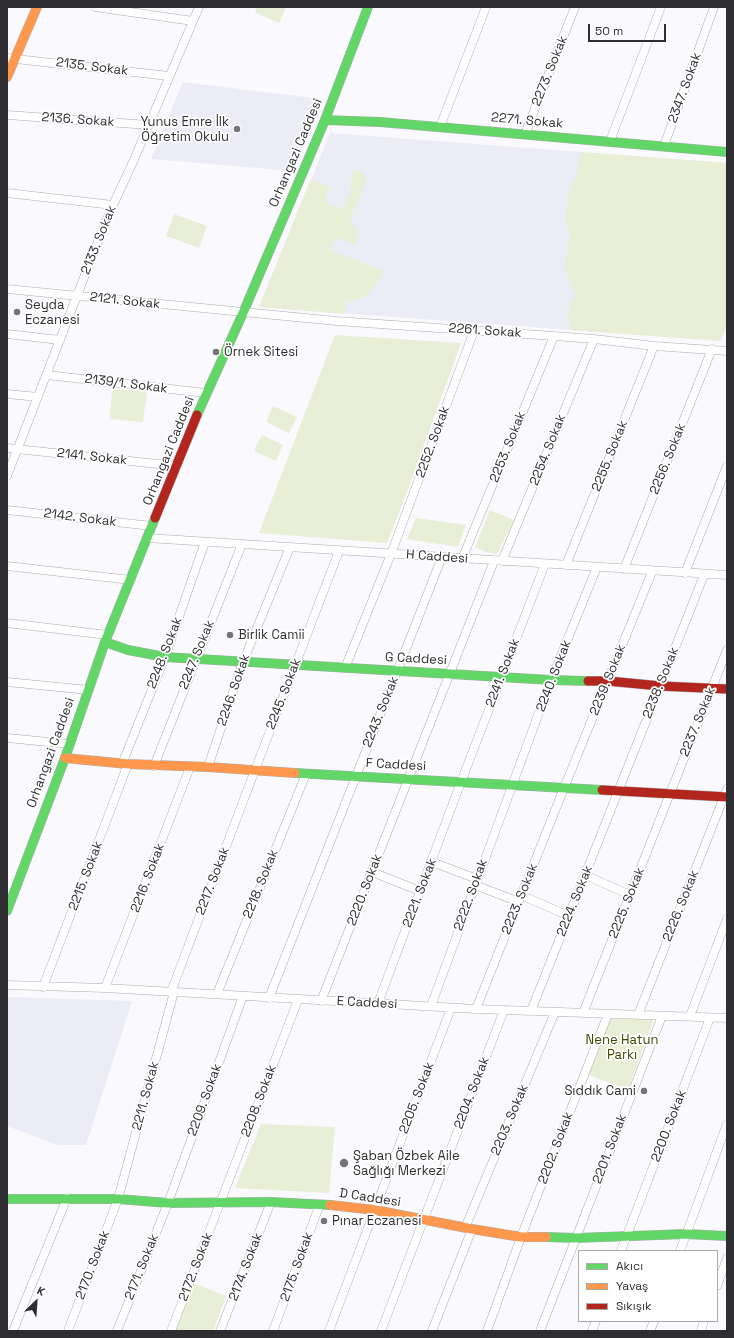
<!DOCTYPE html>
<meta charset="utf-8">
<style>
body{margin:0}
#map{position:relative;width:734px;height:1338px;overflow:hidden;background:#f9f9fe;font-family:"Space Grotesk",sans-serif}
canvas{display:block}
.frame{position:absolute;inset:0;border:8px solid #2e2e32;pointer-events:none}
.legend{position:absolute;left:578px;top:1250px;width:140px;height:72px;box-sizing:border-box;background:#fff;border:1px solid #ababad;margin:0;padding:5px 7px;list-style:none;font-size:12px;color:#2e2e32}
.legend li{display:flex;align-items:center;gap:8px;height:20px}
.legend b{width:20px;border:1px solid #ababad}
.north{position:absolute;left:16px;top:1282px;width:40px;height:40px;-webkit-text-stroke:3px #fff;paint-order:stroke;rotate:25deg;font-size:11px;font-weight:700;line-height:16px;text-align:center;color:#2e2e32}
.north::after{content:'';display:block;margin:auto;width:14px;height:18px;background:#2e2e32;clip-path:polygon(50% 0,100% 100%,50% 72%,0 100%)}
.scale{position:absolute;left:588px;top:24px;width:78px;height:18px;box-sizing:border-box;border:2px solid #2e2e32;border-top:0;padding-left:5px;font-size:12px;line-height:14px;white-space:nowrap;color:#2e2e32;-webkit-text-stroke:3px #fff;paint-order:stroke}
</style>
<div id="map">
<canvas width="734" height="1338"></canvas>
<div class="frame"></div>
<ul class="legend">
<li><b style="height:5px;background:#63d668"></b>Akıcı</li>
<li><b style="height:5px;background:#ff974d"></b>Yavaş</li>
<li><b style="height:5px;background:#b3261e"></b>Sıkışık</li>
</ul>
<div class="north">K</div>
<div class="scale">50 m</div>
</div>
<script>
const c = document.querySelector('canvas').getContext('2d');
c.lineJoin = 'round';
function fillPath(path, color) { c.fillStyle = color; c.fill(path, 'evenodd'); }
const poly = rows => new Path2D(rows.map(r => 'M' + r).join(''));
function stroke(path, color, width, dash) { c.strokeStyle = color; c.lineWidth = width; c.lineCap = dash ? 'butt' : 'round'; c.setLineDash(dash || []); c.stroke(path); }
function label(font, color, halo, rows, align = 'center') {
  c.font = font + ' "Space Grotesk",sans-serif'; c.lineWidth = 3.5; c.setLineDash([]); c.textBaseline = 'middle'; c.strokeStyle = halo; c.fillStyle = color; for (const [text, x, y, turn = 0] of rows) {
    c.save(); c.translate(x, y); c.rotate((+turn || 0) * Math.PI / 180); c.textAlign = isNaN(turn) ? turn : align; if (halo) c.strokeText(text, 0, 0); c.fillText(text, 0, 0); c.restore();
  }
}
fillPath(poly([
 [183,82,321,99,293,171,151,159],
 [330,133,727,163,727,326,720,341,259,307],
 [7,997,132,1001,86,1145,58,1145,7,1126]
]), '#ececf6');
fillPath(poly([
 [257,7,286,7,279,23,255,12],
 [581,152,727,163,727,326,720,341,572,330,568,318,570,307,576,295,564,266,568,251,570,234,565,219,570,190,577,173],
 [354,170,359,170,366,176,364,186,350,218,356,230,357,245,335,237,330,250,383,270,381,277,367,296,346,303,344,314,259,307,311,179,330,187,325,199,330,205,343,208,351,192,351,179],
 [174,214,207,226,199,248,166,236],
 [335,335,461,343,410,484,387,543,259,533],
 [112,389,147,391,143,422,110,419],
 [273,406,297,417,289,433,266,422],
 [262,435,283,445,276,461,254,451],
 [490,510,514,520,497,554,486,552,475,547],
 [416,518,466,525,458,547,407,539],
 [610,1019,654,1019,628,1090,589,1075],
 [261,1124,335,1127,329,1193,235,1188],
 [193,1283,226,1296,213,1331,175,1331]
]), '#e8efd6');
const street = poly([
 [95,7,193,21],
 [7,58,169,76],
 [7,115,149,125],
 [440,127,486,7],
 [525,134,575,7],
 [610,141,661,7],
 [664,146,714,7],
 [7,193,113,205],
 [7,289,336,321,554,336,594,339,654,346,727,351],
 [7,334,60,340],
 [47,375,206,393],
 [7,394,38,397],
 [7,448,177,466],
 [7,476,99,239,113,205,133,162,199,7],
 [7,510,152,526],
 [148,538,727,575],
 [462,559,554,336],
 [502,561,594,339],
 [566,565,654,346],
 [7,566,131,580],
 [624,569,712,349],
 [685,573,727,466],
 [7,623,108,635],
 [345,668,391,554,474,331],
 [7,682,89,690],
 [7,738,70,744],
 [122,764,165,657,205,542],
 [154,766,242,544],
 [208,767,243,662,290,547],
 [432,862,477,879],
 [372,872,420,891],
 [585,875,630,895],
 [475,885,519,902],
 [521,895,569,916],
 [7,985,105,988,476,1009,727,1018],
 [43,987,128,764],
 [105,988,190,767],
 [171,992,255,770,339,551],
 [217,994,306,774],
 [269,998,442,557],
 [321,1001,494,561],
 [378,1003,461,782,545,564],
 [431,1006,551,680,597,567],
 [476,1009,564,788,652,572],
 [531,1011,704,575],
 [583,1013,727,650],
 [638,1015,727,789],
 [690,1016,727,919],
 [465,1228,555,1012],
 [621,1251,710,1018],
 [680,1251,727,1124],
 [717,1286,727,1258],
 [13,1331,67,1198],
 [68,1331,118,1199,174,992],
 [117,1331,168,1203,243,996],
 [171,1331,298,1000],
 [220,1331,271,1202],
 [273,1331,320,1204],
 [329,1331,451,1008],
 [381,1331,504,1010],
 [432,1331,472,1229],
 [487,1331,521,1237,608,1014],
 [540,1331,662,1016],
 [592,1331,596,1321],
 [650,1331,654,1321],
 [701,1331,704,1321]
]);
const fast = poly([
 [325,120,380,122,727,152],
 [197,415,243,313,325,120,368,7],
 [105,642,128,650,165,657,551,680,588,681],
 [295,773,602,790],
 [7,911,65,758,105,642,155,518],
 [7,1199,118,1199,168,1203,271,1202,330,1205],
 [546,1237,576,1238,686,1234,727,1236]
]);
const slow = poly([
 [7,77,37,7],
 [65,758,128,764,208,767,295,773],
 [330,1205,375,1210,472,1229,521,1237,546,1237]
]);
const jam = poly([
 [155,518,197,415],
 [588,681,608,681,660,686,727,689],
 [602,790,727,797]
]);
stroke(street, '#adadb1', 9);
stroke(fast, '#adadb1', 10);
stroke(slow, '#adadb1', 10);
stroke(jam, '#adadb1', 10);
stroke(street, '#fefeff', 8);
stroke(fast, '#63d668', 9);
stroke(slow, '#ff974d', 9);
stroke(jam, '#b3261e', 9);
for (const [x, y, r, color] of [
 [237,129,4,"#757579"],
 [17,312,4,"#757579"],
 [216,352,4,"#757579"],
 [230,635,4,"#757579"],
 [644,1091,4,"#757579"],
 [344,1163,5,"#757579"],
 [324,1221,4,"#757579"]
]) { const dot = new Path2D(); dot.arc(x, y, r, 0, 2 * Math.PI); c.fillStyle = color; c.fill(dot); stroke(dot, '#fff', 1.5); }
label('13px', '#2e2e32', '#fff', [
 ["2135. Sokak",92,67,7],
 ["2273. Sokak",550,71,-68],
 ["2347. Sokak",685,88,-70],
 ["2136. Sokak",78,120,4],
 ["2271. Sokak",527,121,5],
 ["Orhangazi Caddesi",296,153,-67],
 ["2133. Sokak",99,240,-68],
 ["2121. Sokak",125,301,6],
 ["2261. Sokak",485,331,4],
 ["2139/1. Sokak",126,384,7],
 ["2252. Sokak",433,442,-70],
 ["2253. Sokak",508,447,-68],
 ["2254. Sokak",548,450,-68],
 ["Orhangazi Caddesi",169,451,-68],
 ["2255. Sokak",610,456,-68],
 ["2141. Sokak",92,457,6],
 ["2256. Sokak",668,459,-68],
 ["2142. Sokak",80,518,7],
 ["H Caddesi",437,557,4],
 ["2248. Sokak",165,653,-69],
 ["2247. Sokak",197,655,-68],
 ["G Caddesi",416,659,3],
 ["2241. Sokak",503,673,-69],
 ["2240. Sokak",554,676,-69],
 ["2239. Sokak",608,680,-68],
 ["2238. Sokak",661,683,-68],
 ["2246. Sokak",234,690,-71],
 ["2245. Sokak",284,694,-69],
 ["2243. Sokak",381,712,-68],
 ["2237. Sokak",698,722,-68],
 ["Orhangazi Caddesi",51,753,-70],
 ["F Caddesi",396,765,3],
 ["2215. Sokak",86,876,-69],
 ["2216. Sokak",148,878,-69],
 ["2217. Sokak",213,881,-69],
 ["2218. Sokak",261,884,-68],
 ["2220. Sokak",365,890,-69],
 ["2221. Sokak",420,893,-69],
 ["2222. Sokak",471,895,-70],
 ["2223. Sokak",520,899,-68],
 ["2224. Sokak",575,901,-68],
 ["2225. Sokak",627,903,-68],
 ["2226. Sokak",681,906,-68],
 ["E Caddesi",367,1003,3],
 ["2204. Sokak",472,1093,-69],
 ["2211. Sokak",146,1096,-75],
 ["2205. Sokak",417,1098,-69],
 ["2209. Sokak",205,1100,-70],
 ["2208. Sokak",259,1101,-69],
 ["2203. Sokak",510,1120,-67],
 ["2200. Sokak",669,1126,-69],
 ["2202. Sokak",556,1148,-69],
 ["2201. Sokak",610,1149,-69],
 ["D Caddesi",370,1198,9],
 ["2170. Sokak",93,1265,-69],
 ["2171. Sokak",142,1267,-68],
 ["2172. Sokak",196,1267,-69],
 ["2174. Sokak",246,1267,-69],
 ["2175. Sokak",297,1267,-70]
]);
label('13px', '#2e2e32', '#fff', [
 ["Yunus Emre İlk",229,122,"right"],
 ["Öğretim Okulu",229,137,"right"],
 ["Seyda",25,305],
 ["Eczanesi",25,320],
 ["Örnek Sitesi",224,352],
 ["Birlik Camii",238,635],
 ["Sıddık Cami",636,1091,"right"],
 ["Şaban Özbek Aile",353,1156],
 ["Sağlığı Merkezi",353,1171],
 ["Pınar Eczanesi",332,1221]
], 'left');
label('13px', '#3c4801', '#fff', [
 ["Nene Hatun",622,1040],
 ["Parkı",622,1055]
]);
</script>
